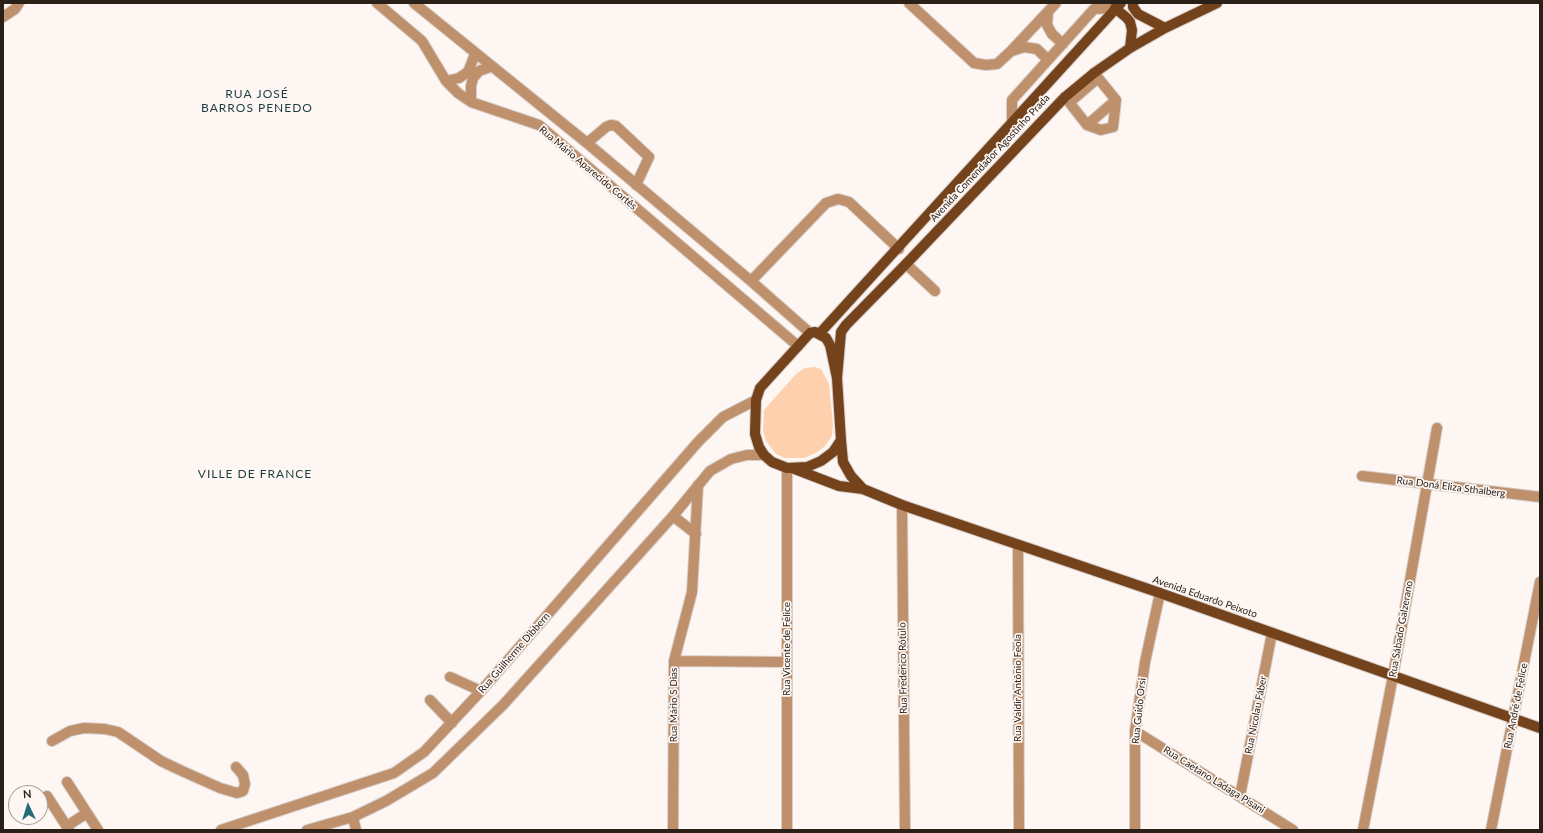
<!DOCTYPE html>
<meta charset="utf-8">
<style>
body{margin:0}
#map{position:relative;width:1543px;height:833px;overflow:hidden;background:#fdf6f2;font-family:Lato,sans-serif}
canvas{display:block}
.frame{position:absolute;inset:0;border:4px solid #2b2018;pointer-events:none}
.north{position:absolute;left:8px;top:785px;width:40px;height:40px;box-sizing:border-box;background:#fdf6f2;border:1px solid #a9a09b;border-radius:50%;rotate:356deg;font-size:11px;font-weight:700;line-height:16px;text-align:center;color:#2b2018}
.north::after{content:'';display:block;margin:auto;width:14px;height:18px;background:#226c76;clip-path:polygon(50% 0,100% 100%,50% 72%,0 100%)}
</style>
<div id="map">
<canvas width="1543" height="833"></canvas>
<div class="frame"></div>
<div class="north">N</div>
</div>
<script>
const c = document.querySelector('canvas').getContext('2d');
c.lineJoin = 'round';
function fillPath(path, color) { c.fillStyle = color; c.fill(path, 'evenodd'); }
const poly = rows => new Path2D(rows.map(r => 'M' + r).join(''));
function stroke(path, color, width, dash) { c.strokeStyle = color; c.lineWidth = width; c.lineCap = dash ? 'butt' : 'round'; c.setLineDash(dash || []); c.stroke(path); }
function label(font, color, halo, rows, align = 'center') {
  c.font = font + ' Lato,sans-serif'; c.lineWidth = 3.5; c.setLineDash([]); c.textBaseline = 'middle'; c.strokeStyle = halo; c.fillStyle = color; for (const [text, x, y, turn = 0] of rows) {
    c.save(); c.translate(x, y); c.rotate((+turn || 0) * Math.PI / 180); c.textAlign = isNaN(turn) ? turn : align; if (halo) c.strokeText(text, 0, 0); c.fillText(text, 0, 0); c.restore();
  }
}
fillPath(poly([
 [815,367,821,369,829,384,833,425,832,436,825,446,816,453,804,458,785,458,776,454,766,441,763,431,764,410,796,374,805,368]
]), '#fed0ae');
const minor = poly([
 [377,3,422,41,446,81,458,93,471,102,539,125,798,346],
 [414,3,587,143,751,281,810,333],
 [909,3,974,63,986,65,997,64,1010,52,1056,3],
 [1048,12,1047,25,1052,34,1063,44],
 [3,17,15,9,19,3],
 [1012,51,1024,47,1037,49,1048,60],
 [446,81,459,78,468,72,475,54],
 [1065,97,1087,125,1101,130,1113,127,1116,100,1094,73],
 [471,102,471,86,473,78,479,71,490,67],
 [1070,102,1098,78],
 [1012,123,1012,100,1094,9,1115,8],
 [1087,125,1116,100],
 [587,143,606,127,611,125,616,126,649,157,636,185],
 [906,264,935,291],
 [751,281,826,203,838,199,849,202,899,249],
 [1362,476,1540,497],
 [902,505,905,830],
 [673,516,696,534],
 [1018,546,1019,830],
 [674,661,787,662],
 [450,677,481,691],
 [430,700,452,723],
 [1135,731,1293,830],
 [52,741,70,731,84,728,105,729,118,732,161,761,182,771,220,788,237,793,243,791,245,784,243,775,236,767],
 [67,782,98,830],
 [47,796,69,830],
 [1240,796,1272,633],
 [353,817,356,830],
 [67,826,87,813],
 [221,830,394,773,424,752,481,691,698,442,723,417,756,400],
 [307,830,353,817,386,801,433,773,503,705,673,516,710,471,731,459,747,455,764,455],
 [673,830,674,661,692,592,698,485],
 [787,830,787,468],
 [1135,830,1135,731,1145,662,1160,593],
 [1363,830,1393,676,1437,428],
 [1491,830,1540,582]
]);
const major = poly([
 [1133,3,1133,7,1138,14,1165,28],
 [1115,8,1127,18,1130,22,1132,30,1130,48],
 [815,332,826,338,830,345,837,378,841,440,833,452,821,461,807,467,787,468,772,462,764,455,759,447,755,434,756,400,760,388,810,333,815,332],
 [820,333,1121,3],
 [837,378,841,332,846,325,906,264,1065,97,1094,73,1130,48,1165,28,1217,3],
 [841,440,843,462,851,476,863,489],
 [792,468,839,486,863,489,902,505,1160,593,1540,728]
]);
stroke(minor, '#d7cfcb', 12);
stroke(major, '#d7cfcb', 12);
stroke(minor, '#bf906c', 10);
stroke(major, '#74431b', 10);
label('10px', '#2b2018', '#fdf6f2', [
 ["Avenida Comendador Agostinho Prada",990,158,-47],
 ["Rua Mário Aparecido Cortês",588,168,40],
 ["Rua Doná Eliza Sthalberg",1451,487,7],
 ["Avenida Eduardo Peixoto",1205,597,19],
 ["Rua Sábado Galzerano",1401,629,-80],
 ["Rua Vicente de Felice",787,649,-90],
 ["Rua Guilherme Dibbern",514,653,-49],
 ["Rua Frederico Rótulo",903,668,-91],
 ["Rua Valdir Antônio Feola",1018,688,-90],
 ["Rua Mário S Dias",674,705,-90],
 ["Rua André de Felice",1516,706,-79],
 ["Rua Guido Orsi",1139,711,-84],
 ["Rua Nicolau Fáber",1256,715,-79],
 ["Rua Caetano Ladaga Pisani",1214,780,32]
]);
c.letterSpacing = '1px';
label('12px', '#1c3d42', '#fdf6f2', [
 ["RUA JOSÉ",257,94],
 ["BARROS PENEDO",257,108],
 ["VILLE DE FRANCE",255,474]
]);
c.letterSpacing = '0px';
</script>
